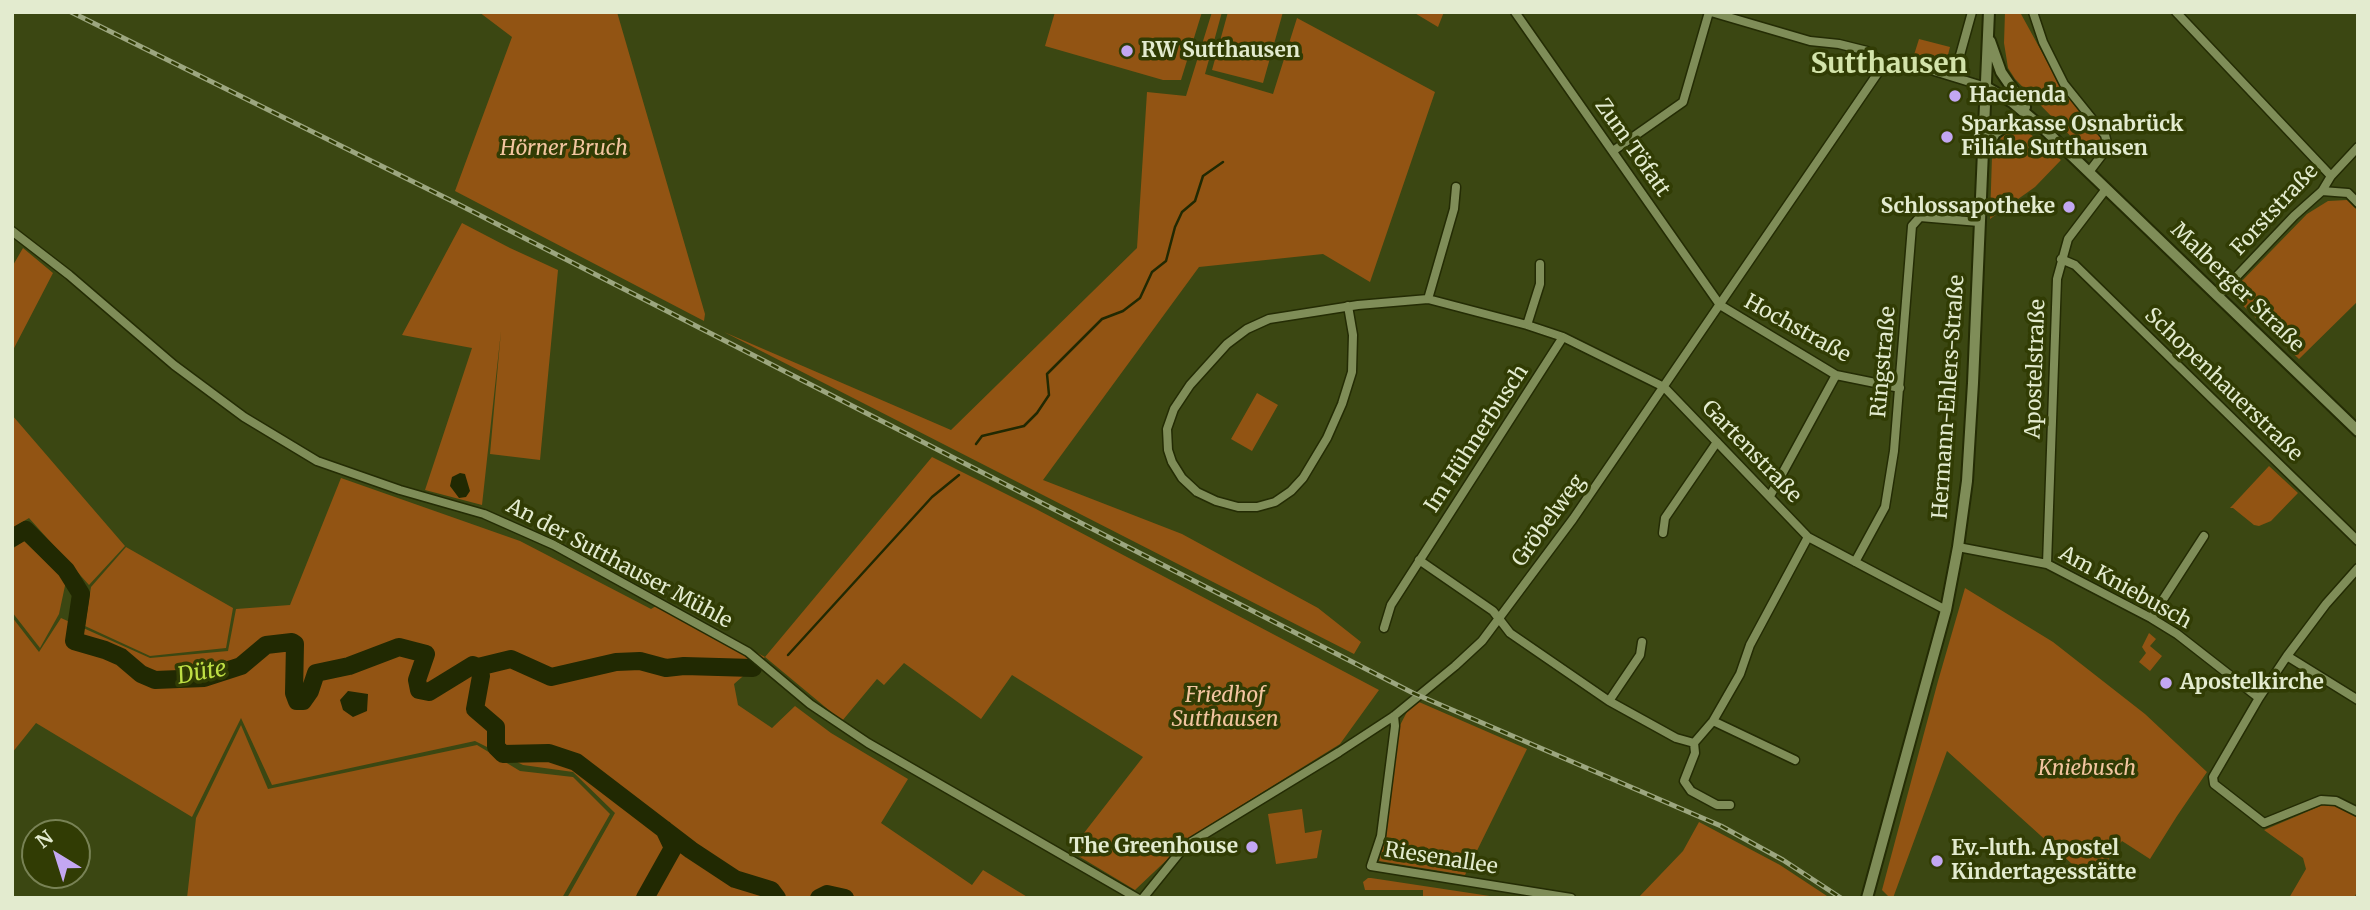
<!DOCTYPE html>
<meta charset="utf-8">
<style>
body{margin:0}
#map{position:relative;width:2370px;height:910px;overflow:hidden;background:#3b4712;font-family:Merriweather,serif}
canvas{display:block}
.frame{position:absolute;inset:0;border:14px solid #e3ebcf;pointer-events:none}
.north{position:absolute;left:21px;top:819px;width:70px;height:70px;box-sizing:border-box;background:#313c04;border:2px solid #788255;border-radius:50%;rotate:322deg;font-size:19px;font-weight:700;line-height:28px;text-align:center;color:#e3ebcf}
.north::after{content:'';display:block;margin:auto;width:24px;height:32px;background:#c3a7f2;clip-path:polygon(50% 0,100% 100%,50% 72%,0 100%)}
</style>
<div id="map">
<canvas width="2370" height="910"></canvas>
<div class="frame"></div>
<div class="north">N</div>
</div>
<script>
const c = document.querySelector('canvas').getContext('2d');
c.lineJoin = 'round';
function fillPath(path, color) { c.fillStyle = color; c.fill(path, 'evenodd'); }
const poly = rows => new Path2D(rows.map(r => 'M' + r).join(''));
function stroke(path, color, width, dash) { c.strokeStyle = color; c.lineWidth = width; c.lineCap = dash ? 'butt' : 'round'; c.setLineDash(dash || []); c.stroke(path); }
function label(font, color, halo, rows, align = 'center') {
  c.font = font + ' Merriweather,serif'; c.lineWidth = 7; c.setLineDash([]); c.textBaseline = 'middle'; c.strokeStyle = halo; c.fillStyle = color; for (const [text, x, y, turn = 0] of rows) {
    c.save(); c.translate(x, y); c.rotate((+turn || 0) * Math.PI / 180); c.textAlign = isNaN(turn) ? turn : align; if (halo) c.strokeText(text, 0, 0); c.fillText(text, 0, 0); c.restore();
  }
}
fillPath(poly([
 [479,12,617,12,705,314,704,321,455,191,512,37],
 [1055,12,1202,12,1181,80,1163,80,1045,46],
 [1212,12,1222,12,1205,74,1273,94,1297,18,1435,92,1370,282,1323,254,1199,267,1043,480,1182,534,1318,608,1361,642,1354,654,724,332,951,430,1137,248,1147,92,1186,96],
 [1228,12,1283,12,1263,83,1212,70],
 [1413,12,1444,12,1438,27],
 [2005,12,2021,14,2061,87,2101,137,2102,146,2092,158,2015,79,2008,68,2004,43],
 [1919,39,1950,47,1946,63,1914,55],
 [2016,131,2028,132,2061,160,2035,187,1990,219,1992,156,2001,138,2007,133],
 [2347,200,2358,211,2358,301,2299,359,2235,298,2235,288,2307,214,2328,201],
 [462,223,510,248,558,270,540,460,490,454,501,331,482,505,425,490,472,348,402,335],
 [23,248,53,273,12,352,12,267],
 [1257,393,1278,405,1252,451,1231,439],
 [12,415,125,546,89,585,29,518,12,528],
 [932,457,1036,509,1379,690,1340,744,1192,836,1135,890,1070,851,1143,757,1012,675,981,719,904,663,884,685,877,679,842,721,765,657,734,684,738,705,772,728,795,706,831,733,908,779,881,823,972,885,983,870,1029,898,567,898,615,813,573,772,523,765,475,741,272,785,241,718,192,817,36,723,12,753,12,617,39,652,61,618,150,658,228,651,236,609,290,605,341,478,520,541,651,609,661,603,765,657],
 [638,798,664,829,698,853,691,850,673,848],
 [2269,466,2298,493,2271,521,2259,526,2254,525,2233,508,2230,508],
 [24,541,66,581,59,614,40,648,12,612,12,549],
 [126,547,233,608,226,648,150,656,85,626,91,587],
 [1965,588,2053,642,2145,714,2207,772,2177,816,2150,859,2122,841,2092,882,1947,751,1893,898,1890,898,1882,890,1938,681],
 [2149,633,2156,639,2150,646,2162,656,2150,671,2139,662,2146,653,2142,647],
 [1419,702,1527,749,1465,875,1379,861,1386,837,1398,729,1408,710],
 [241,725,268,789,477,745,520,771,573,777,610,814,562,898,187,898,196,818],
 [2323,805,2336,806,2358,817,2358,890,2354,898,2289,898,2306,869,2303,858,2264,830],
 [1302,809,1305,833,1322,830,1317,858,1276,864,1268,814],
 [1699,822,1780,865,1830,898,1638,898,1683,851],
 [1368,878,1371,878,1503,898,1423,898,1423,890,1365,890,1363,882]
]), '#925413');
fillPath(poly([
 [460,473,465,474,470,491,466,497,459,498,450,486,452,477],
 [348,691,368,694,367,711,353,717,343,710,340,700]
]), '#212902');
stroke(poly([
 [976,444,982,436,1024,426,1037,413,1049,395,1047,374,1102,319,1123,311,1140,298,1152,272,1166,261,1175,227,1182,212,1195,201,1203,176,1223,162],
 [788,655,932,497,959,475]
]), '#212902', 2.5);
stroke(poly([
 [12,538,26,530,66,570,81,594,74,641,105,650,121,657,141,674,155,680,204,678,241,666,266,645,292,642,295,644,294,693,297,701,303,701,310,691,316,673,349,666,399,647,426,654,417,680,419,690,429,692,473,665,478,667,481,676,475,709,496,727,496,747,503,754,549,753,576,762,691,850,735,879,771,890,777,898],
 [478,667,511,659,551,677,616,662,640,661,666,668,684,666,753,668],
 [645,898,673,848,664,829],
 [819,898,827,894,845,898]
]), '#212902', 18);
const street = poly([
 [1515,12,1720,305,1836,375,1900,388],
 [1711,12,1810,41,1839,44,1867,51,1884,64],
 [2033,12,2043,42,2064,84,2105,135,2108,147,2089,172],
 [2176,12,2331,176],
 [1950,74,1957,66,1972,12],
 [1613,151,1683,102,1709,12],
 [2322,191,2348,193,2358,203],
 [12,231,69,275,174,365,244,417,317,461,400,490,484,514,554,545,748,652,810,704,868,743,1137,898],
 [2061,259,2075,265,2358,541],
 [2218,296,2294,216,2322,191,2331,176,2358,147],
 [1428,299,1454,209,1456,187],
 [1348,306,1353,335,1352,372,1342,404,1327,438,1303,478,1291,491,1275,502,1257,507,1238,507,1216,501,1197,492,1182,478,1172,462,1168,450,1167,429,1174,409,1190,385,1227,344,1247,329,1269,319,1358,305,1428,299,1527,325,1563,337,1664,387,1808,537,1946,610],
 [1527,325,1540,284,1540,264],
 [1770,496,1836,375],
 [1663,533,1665,518,1717,442],
 [1958,547,2047,564,2151,618,2177,634,2259,698],
 [1419,560,1493,611,1510,633,1609,701,1676,738,1694,743,1713,721,1740,674,1750,645,1808,537],
 [1855,562,1885,507,1894,451,1912,226,1920,217,1979,222],
 [2047,564,2057,279,2068,239,2106,189],
 [2358,568,2326,604,2287,656,2259,698,2213,777,2214,784,2264,823,2321,800,2336,801,2358,812],
 [2151,618,2204,536],
 [1384,628,1391,605,1563,337],
 [2287,656,2358,700],
 [1609,701,1640,655,1642,642],
 [1394,716,1395,726,1381,836,1371,866,1571,898],
 [1713,721,1795,760],
 [1694,743,1695,753,1684,781,1691,791,1717,805,1730,805],
 [1143,898,1185,846,1339,752,1394,716,1455,666,1482,641,1573,519,1884,64,1895,59,1986,87]
]);
const secondary = poly([
 [1990,41,2001,72,2025,107],
 [1986,87,2012,102,2044,129,2358,431],
 [1985,151,1995,133,2004,127,2028,123,2039,127],
 [1867,898,1946,610,1958,547,1967,481,1973,383,1989,12]
]);
stroke(street, '#242c04', 11);
stroke(secondary, '#242c04', 14);
stroke(street, '#7f8d58', 8);
stroke(secondary, '#7f8d58', 10);
const rail = poly([
 [71,12,450,200,1413,693,1721,826,1783,860,1841,898]
]);
stroke(rail, '#9ca67f', 5);
stroke(rail, '#313c04', 2.5, [8]);
for (const [x, y, r, color] of [
 [1127,51,7,"#c3a7f2"],
 [1955,96,7,"#c3a7f2"],
 [1947,137,7,"#c3a7f2"],
 [2069,207,7,"#c3a7f2"],
 [2166,683,7,"#c3a7f2"],
 [1252,847,7,"#c3a7f2"],
 [1937,861,7,"#c3a7f2"]
]) { const dot = new Path2D(); dot.arc(x, y, r, 0, 2 * Math.PI); c.fillStyle = color; c.fill(dot); stroke(dot, '#313c04', 2.5); }
label('bold 21px', '#e3ebcf', '#313c04', [
 ["RW Sutthausen",1141,51],
 ["Hacienda",1969,96],
 ["Sparkasse Osnabrück",1961,125],
 ["Filiale Sutthausen",1961,149],
 ["Schlossapotheke",2055,207,"right"],
 ["Apostelkirche",2180,683],
 ["The Greenhouse",1238,847,"right"],
 ["Ev.-luth. Apostel",1951,849],
 ["Kindertagesstätte",1951,873]
], 'left');
label('21px', '#e3ebcf', '#313c04', [
 ["Zum Töfatt",1632,148,55],
 ["Forststraße",2275,210,-47],
 ["Malberger Straße",2237,288,44],
 ["Hochstraße",1797,329,29],
 ["Ringstraße",1884,362,-85],
 ["Apostelstraße",2036,369,-88],
 ["Schopenhauerstraße",2223,385,44],
 ["Hermann-Ehlers-Straße",1949,397,-86],
 ["Im Hühnerbusch",1477,439,-57],
 ["Gartenstraße",1751,452,46],
 ["Gröbelweg",1549,521,-54],
 ["An der Sutthauser Mühle",619,564,28],
 ["Am Kniebusch",2125,588,29],
 ["Riesenallee",1441,859,9]
]);
label('italic 21px', '#f3c5a0', '#313c04', [
 ["Hörner Bruch",564,149],
 ["Friedhof",1225,696],
 ["Sutthausen",1225,720],
 ["Kniebusch",2087,769]
]);
label('italic 23px', '#bedf44', '#313c04', [
 ["Düte",202,673,-10]
]);
label('bold 28px', '#d3e3aa', '#313c04', [
 ["Sutthausen",1889,65]
]);
</script>
